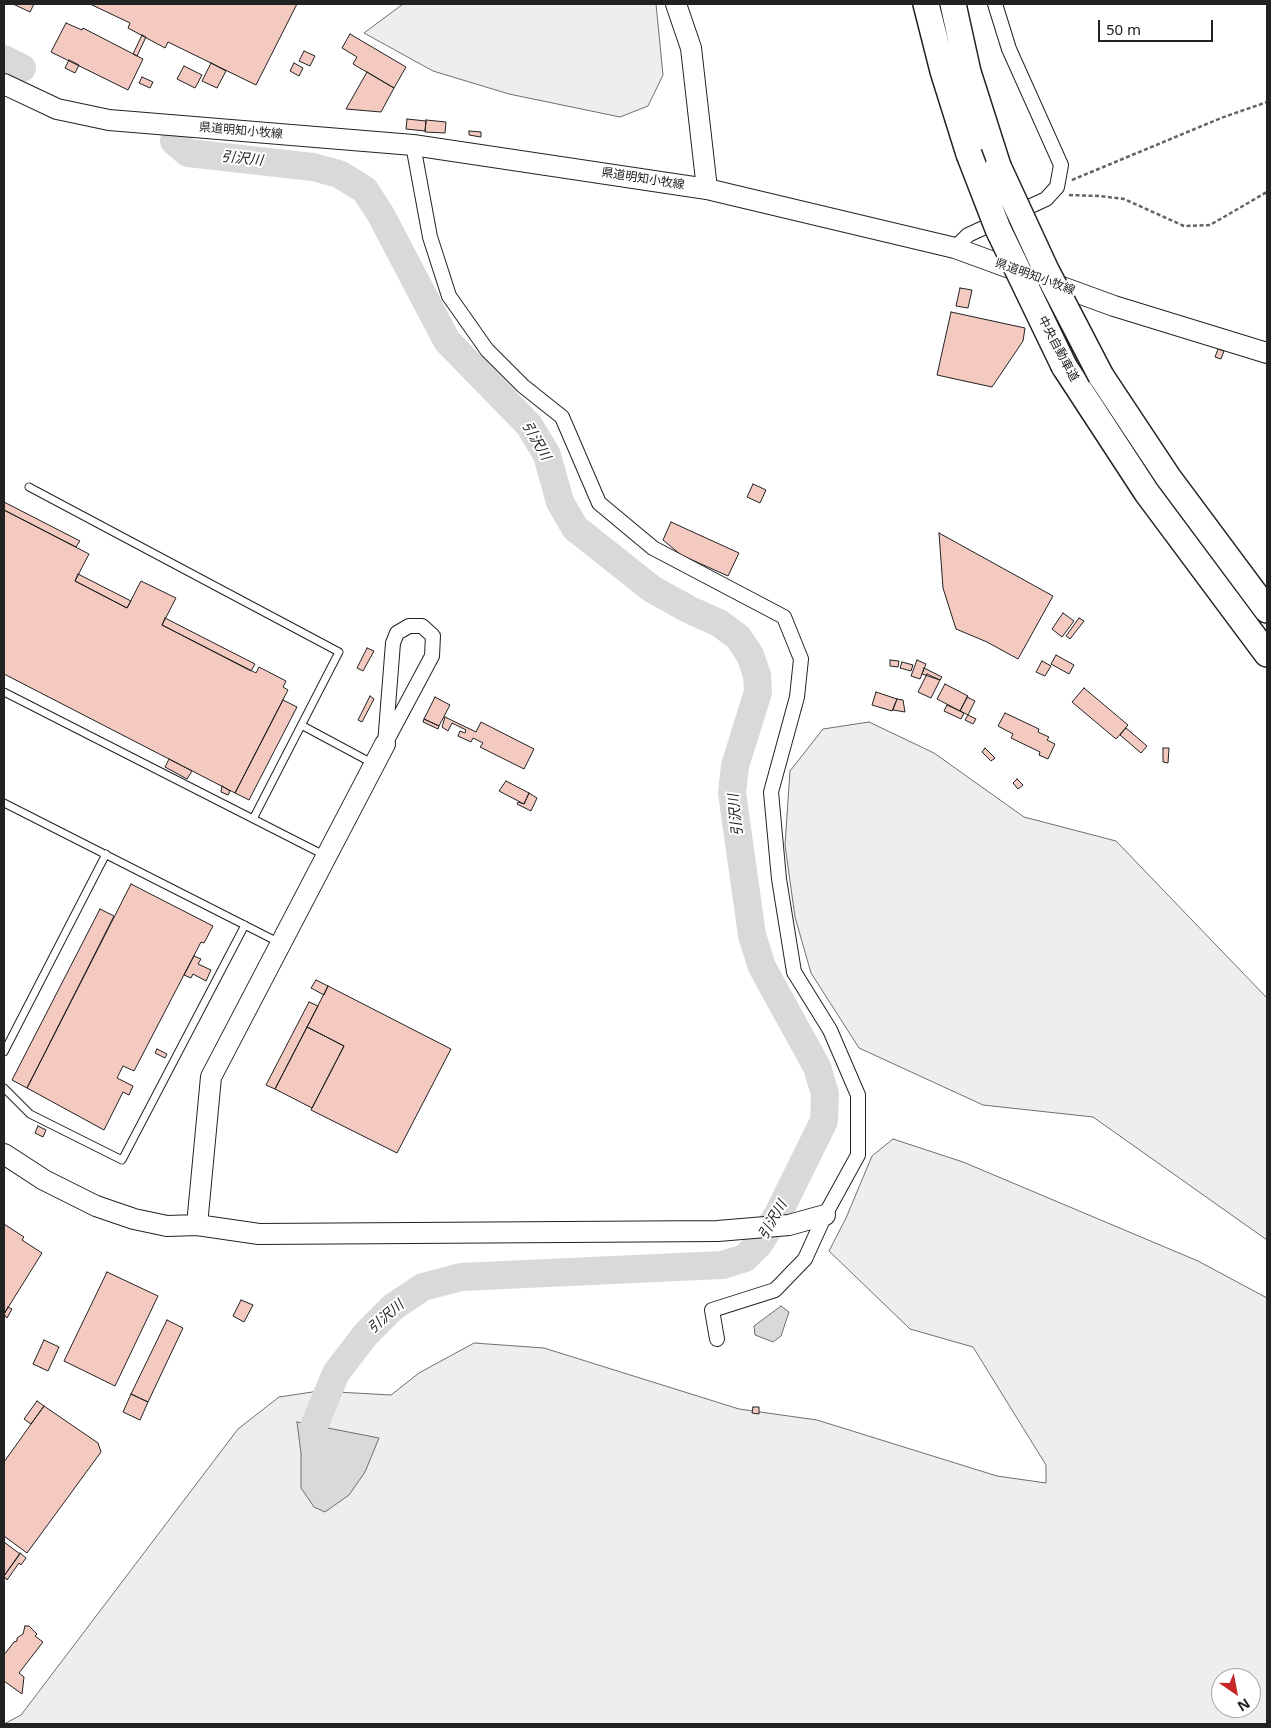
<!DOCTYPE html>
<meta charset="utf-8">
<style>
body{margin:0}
#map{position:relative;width:1271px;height:1728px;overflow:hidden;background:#fff;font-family:"Noto Sans",sans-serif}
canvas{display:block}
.frame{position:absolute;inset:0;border:5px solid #222;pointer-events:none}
.north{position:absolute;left:1211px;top:1668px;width:50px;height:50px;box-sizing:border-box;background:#fff;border:1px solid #a7a7a7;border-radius:50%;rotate:147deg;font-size:14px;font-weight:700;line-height:20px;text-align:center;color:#222}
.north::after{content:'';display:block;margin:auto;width:18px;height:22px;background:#c62828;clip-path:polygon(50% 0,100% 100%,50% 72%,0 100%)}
.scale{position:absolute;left:1098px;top:20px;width:115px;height:22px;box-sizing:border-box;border:2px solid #222;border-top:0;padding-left:6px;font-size:15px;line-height:18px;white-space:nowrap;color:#222;-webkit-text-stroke:4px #fff;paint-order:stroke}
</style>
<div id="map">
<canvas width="1271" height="1728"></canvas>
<div class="frame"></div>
<div class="north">N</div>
<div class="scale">50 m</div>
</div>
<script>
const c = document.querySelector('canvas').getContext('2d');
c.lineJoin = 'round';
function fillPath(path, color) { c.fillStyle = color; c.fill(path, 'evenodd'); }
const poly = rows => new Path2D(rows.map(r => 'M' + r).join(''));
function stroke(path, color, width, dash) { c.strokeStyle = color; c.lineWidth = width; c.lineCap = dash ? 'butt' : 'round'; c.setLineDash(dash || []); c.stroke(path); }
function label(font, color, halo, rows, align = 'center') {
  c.font = font + ' "Noto Sans","Noto Sans JP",sans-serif'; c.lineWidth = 4; c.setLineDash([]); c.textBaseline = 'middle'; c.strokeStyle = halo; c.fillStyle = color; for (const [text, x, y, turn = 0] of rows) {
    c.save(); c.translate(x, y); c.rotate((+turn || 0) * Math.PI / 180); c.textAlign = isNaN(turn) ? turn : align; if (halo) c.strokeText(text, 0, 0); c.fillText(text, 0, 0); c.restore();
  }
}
const green = poly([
 [403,4,656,4,663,75,648,106,620,117,509,94,433,71,364,33,403,4],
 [869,722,934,753,1024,817,1116,841,1267,998,1267,1240,1093,1117,983,1105,859,1048,811,973,795,917,785,845,790,771,823,729,869,722],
 [893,1139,963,1162,1198,1261,1267,1298,1267,1724,4,1724,21,1715,238,1429,279,1397,319,1391,391,1395,419,1373,474,1343,544,1348,739,1409,817,1420,997,1476,1046,1483,1046,1465,973,1347,910,1329,829,1251,846,1218,872,1156,893,1139],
 [1221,1678,1251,1678,1251,1708,1221,1708,1221,1678]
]);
fillPath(green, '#eee');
stroke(green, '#6f6f6f', 1);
const water = poly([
 [781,1306,789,1312,781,1336,773,1342,755,1335,754,1326,781,1306],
 [297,1422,379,1438,365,1472,349,1495,325,1512,314,1507,301,1488,301,1453,297,1422]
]);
fillPath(water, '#d9d9d9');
stroke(water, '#6f6f6f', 1);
stroke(poly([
 [4,59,22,68],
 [174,141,188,153,313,167,339,174,365,190,381,215,447,341,529,425,547,455,560,502,575,528,652,589,690,610,719,623,738,637,750,655,757,675,758,692,735,766,732,793,752,935,762,967,817,1067,825,1094,824,1121,778,1214,759,1244,745,1258,722,1265,461,1277,423,1287,393,1307,366,1334,336,1373,314,1426]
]), '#d9d9d9', 28);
const building = poly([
 [13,4,34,4,30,12,13,4],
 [90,4,297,4,256,85,168,42,165,48,128,28,130,23,90,4],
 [66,23,82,30,83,28,143,59,128,90,51,52,66,23],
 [350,34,406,67,394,88,353,64,357,57,342,48,350,34],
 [142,35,146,37,137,56,133,54,142,35],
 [304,51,315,56,310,66,299,61,304,51],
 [69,60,79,65,75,73,65,68,69,60],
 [211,63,226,71,217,88,202,81,211,63],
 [294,63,303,68,299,76,290,71,294,63],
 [184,66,202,75,195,88,177,79,184,66],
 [367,72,394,88,381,112,346,109,367,72],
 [142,77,153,82,150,88,139,83,142,77],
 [407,119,426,121,425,131,406,129,407,119],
 [426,120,446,122,445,133,425,132,426,120],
 [469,131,481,132,481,137,469,135,469,131],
 [960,288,972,290,968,308,956,306,960,288],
 [951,312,1025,328,1023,341,992,387,937,375,951,312],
 [1218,349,1224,351,1221,359,1215,357,1218,349],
 [753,484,766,490,760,503,747,497,753,484],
 [4,502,80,541,76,547,4,510,4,502],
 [4,510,89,554,75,581,127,608,141,581,176,598,162,625,256,673,259,667,286,681,283,687,288,690,235,793,4,674,4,510],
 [671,522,739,553,728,576,681,555,663,540,671,522],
 [939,533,1053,596,1018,659,987,642,956,629,943,588,939,533],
 [78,574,131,601,127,608,75,581,78,574],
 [1063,613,1074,621,1062,637,1052,629,1063,613],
 [165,618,255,664,251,671,162,625,165,618],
 [1079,618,1084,621,1070,639,1066,636,1079,618],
 [367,648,374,651,363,671,357,668,367,648],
 [1056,655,1074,665,1069,674,1051,664,1056,655],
 [890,660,899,661,898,667,890,666,890,660],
 [917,660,926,664,920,679,911,676,917,660],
 [1042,661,1051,666,1045,676,1036,672,1042,661],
 [902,662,913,665,911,671,900,668,902,662],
 [924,668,942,677,940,680,922,674,924,668],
 [927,674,940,680,931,698,918,692,927,674],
 [945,684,968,696,960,711,937,699,945,684],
 [1084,688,1128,725,1116,739,1072,702,1084,688],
 [876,692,897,699,892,711,872,705,876,692],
 [370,696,374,699,362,722,358,720,370,696],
 [435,697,450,705,439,726,424,719,435,697],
 [967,697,975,701,968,715,976,719,973,724,965,720,968,715,960,711,967,697],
 [897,699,903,700,905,712,893,710,897,699],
 [283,700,297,707,249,800,235,793,283,700],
 [947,705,964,713,961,719,944,711,947,705],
 [1005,713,1039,729,1038,732,1049,737,1047,740,1055,744,1048,759,1039,755,1040,752,1011,738,1013,734,998,726,1005,713],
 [445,717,476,732,481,722,534,749,524,769,480,747,483,743,473,738,471,742,458,736,460,731,465,733,466,730,452,723,448,731,442,727,445,717],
 [424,719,439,726,438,729,423,722,424,719],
 [1126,728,1147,746,1141,753,1120,735,1126,728],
 [985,748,995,758,991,761,982,752,985,748],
 [1163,748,1169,748,1168,763,1163,762,1163,748],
 [169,759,192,771,187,779,165,767,169,759],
 [1017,779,1023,785,1018,789,1013,783,1017,779],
 [506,781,529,793,524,804,499,791,506,781],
 [222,786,230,791,228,795,221,792,222,786],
 [529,793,537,798,531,811,517,804,518,802,524,804,529,793],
 [131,884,213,926,204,943,201,942,134,1071,123,1066,117,1078,133,1086,129,1095,123,1092,104,1130,27,1088,131,884],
 [100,909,114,916,27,1088,12,1080,100,909],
 [194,956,201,959,198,964,211,970,206,981,193,974,191,978,184,975,194,956],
 [316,980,328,986,324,995,311,988,316,980],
 [328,986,451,1049,397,1153,311,1110,344,1046,307,1027,328,986],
 [309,1002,318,1006,275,1089,266,1085,309,1002],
 [307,1027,344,1046,312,1108,275,1089,307,1027],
 [157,1049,167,1054,165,1058,155,1053,157,1049],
 [38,1126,46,1130,43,1137,35,1133,38,1126],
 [4,1224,24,1237,22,1240,42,1253,4,1314,4,1224],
 [107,1272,158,1296,115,1386,64,1361,107,1272],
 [241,1300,253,1305,244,1322,233,1316,241,1300],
 [8,1307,12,1309,7,1318,4,1314,8,1307],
 [167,1320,183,1328,148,1402,131,1394,167,1320],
 [44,1340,59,1347,48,1371,33,1364,44,1340],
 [131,1394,148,1402,140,1420,123,1412,131,1394],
 [37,1401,44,1406,31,1424,24,1419,37,1401],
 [44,1406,98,1443,101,1452,27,1553,4,1536,4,1462,44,1406],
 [753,1407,759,1407,759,1414,752,1413,753,1407],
 [4,1542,20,1554,4,1576,4,1542],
 [20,1553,26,1558,21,1565,19,1563,7,1580,4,1576,20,1553],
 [25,1626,29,1626,37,1634,35,1636,43,1642,19,1673,24,1677,22,1694,4,1681,4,1655,14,1642,17,1641,17,1638,23,1634,25,1626]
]);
fillPath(building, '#f3c9c0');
stroke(building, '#222', 1);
const lane = poly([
 [29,487,339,652,253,819],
 [4,692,324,855],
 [303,726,372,763],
 [4,803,280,943],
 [4,1052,106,854],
 [4,1088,30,1114,122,1160,245,925]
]);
const street = poly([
 [413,145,430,237,449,296,487,350,523,386,562,417,599,503,653,548,784,617,801,659,797,697,771,792,779,879,794,972,830,1030,858,1095,858,1155,825,1215,805,1259,775,1290,712,1310,717,1339],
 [955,248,968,235,1046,199,1057,187,1061,165,1009,49,995,4],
 [409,626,422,626,433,636,432,656,385,744,393,643,397,633,409,626]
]);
const secondary = poly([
 [676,4,691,48,707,189],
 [4,84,57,109,109,120,413,145,707,189,955,248,1114,306,1267,353],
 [4,1154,44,1180,96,1206,134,1219,167,1226,197,1225,259,1234,718,1231,789,1225,825,1215],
 [197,1225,211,1077,385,744]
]);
const highway = poly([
 [926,4,943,71,969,154],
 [953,4,968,72,998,166],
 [1064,366,1147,493,1267,654],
 [1101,376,1168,477,1267,610]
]);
stroke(lane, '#222', 9);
stroke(street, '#222', 16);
stroke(secondary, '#222', 22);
stroke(highway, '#222', 28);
stroke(poly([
 [1072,180,1221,118,1267,102],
 [1069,195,1100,196,1124,199,1184,226,1210,225,1267,192]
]), '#646464', 2.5, [4, 2.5]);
stroke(lane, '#fff', 7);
stroke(street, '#fff', 14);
stroke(secondary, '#fff', 20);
stroke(highway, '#fff', 25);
const highwayBridge = poly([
 [969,154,998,229,1064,366],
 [998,166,1046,270,1101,376]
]);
stroke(highwayBridge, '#222', 28, []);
stroke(highwayBridge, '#fff', 25);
label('12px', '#222', '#fff', [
 ["県道明知小牧線",241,131,5],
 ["県道明知小牧線",643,179,9],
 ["県道明知小牧線",1035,277,20],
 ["中央自動車道",1058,349,62]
]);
label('italic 14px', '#222', '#fff', [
 ["引沢川",242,159,6],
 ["引沢川",536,441,60],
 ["引沢川",736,815,-96],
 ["引沢川",773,1220,-60],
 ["引沢川",386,1317,-41]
]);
</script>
